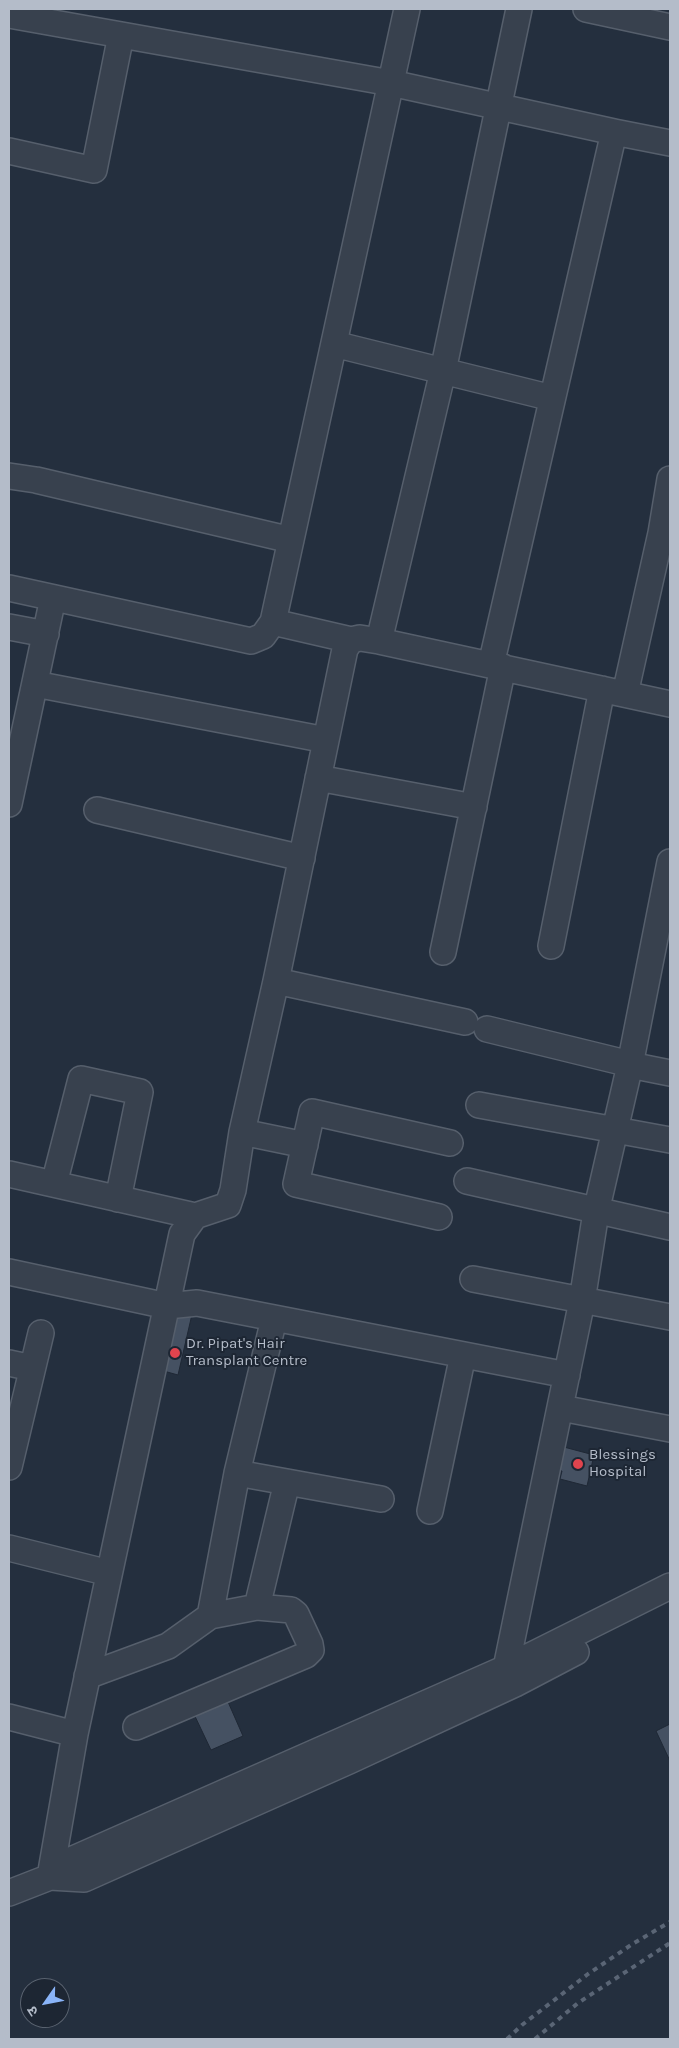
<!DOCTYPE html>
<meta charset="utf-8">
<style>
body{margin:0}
#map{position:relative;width:679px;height:2048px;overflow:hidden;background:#242f3e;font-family:Karla,"Noto Sans Devanagari",sans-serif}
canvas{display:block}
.frame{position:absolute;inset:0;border:10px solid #b4bcc9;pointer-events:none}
.north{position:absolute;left:20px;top:1978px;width:50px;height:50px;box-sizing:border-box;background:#1d2633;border:1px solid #59626f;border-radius:50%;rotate:237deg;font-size:14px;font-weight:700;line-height:20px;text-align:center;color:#b4bcc9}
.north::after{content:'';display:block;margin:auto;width:18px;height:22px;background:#8ab4f8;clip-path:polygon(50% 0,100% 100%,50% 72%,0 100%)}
</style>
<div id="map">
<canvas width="679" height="2048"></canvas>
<div class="frame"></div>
<div class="north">उ</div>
</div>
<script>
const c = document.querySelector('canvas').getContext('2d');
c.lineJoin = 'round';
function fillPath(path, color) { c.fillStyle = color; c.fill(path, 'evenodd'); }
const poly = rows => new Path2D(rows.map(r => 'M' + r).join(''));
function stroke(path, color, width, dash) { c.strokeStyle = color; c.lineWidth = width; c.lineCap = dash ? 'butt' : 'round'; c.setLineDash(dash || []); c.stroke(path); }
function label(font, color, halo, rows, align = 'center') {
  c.font = font + ' Karla,sans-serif'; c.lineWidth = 4; c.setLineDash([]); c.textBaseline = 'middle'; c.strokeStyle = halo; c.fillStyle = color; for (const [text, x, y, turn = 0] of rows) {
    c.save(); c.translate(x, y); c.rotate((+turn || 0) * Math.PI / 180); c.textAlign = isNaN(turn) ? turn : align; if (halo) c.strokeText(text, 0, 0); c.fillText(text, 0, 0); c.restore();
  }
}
const building = poly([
 [176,1306,193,1310,178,1375,160,1370,176,1306],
 [560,1446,594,1455,587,1486,560,1479,562,1471,554,1469,560,1446],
 [225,1695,243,1736,211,1750,192,1710,225,1695],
 [670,1724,670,1761,656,1731,670,1724]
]);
fillPath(building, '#455162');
stroke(building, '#1f2835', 1);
const minor = poly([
 [586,9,670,27],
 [9,15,391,83,614,132,491,665],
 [614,132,670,143],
 [9,151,94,170,121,35],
 [334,344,552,398],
 [9,476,36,480,291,540],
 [9,588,251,641,263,636,273,622],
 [9,627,46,634],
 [351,640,273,622,407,9],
 [379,641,443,371,519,9],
 [35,684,326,740],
 [625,694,661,533,670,479],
 [318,778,474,807],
 [9,804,53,598],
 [97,810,302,858],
 [551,946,602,689],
 [443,952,503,667],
 [276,981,465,1022],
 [487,1029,630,1064,630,1065,670,1073],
 [479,1105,670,1140],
 [242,1132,305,1145],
 [9,1174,195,1216],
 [467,1181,670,1227],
 [54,1184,81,1079,140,1092,118,1199],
 [439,1217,296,1184,312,1112,450,1143],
 [9,1272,167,1306,197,1303,567,1375],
 [473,1279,670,1317],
 [9,1363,32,1368],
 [561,1408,670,1429],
 [9,1467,41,1333],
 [237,1473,381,1499],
 [430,1511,463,1355],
 [9,1548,109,1573],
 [257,1607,287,1482],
 [506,1668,582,1301,596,1212,630,1065,670,862],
 [87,1676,168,1646,210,1616,237,1473,274,1319],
 [9,1717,75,1734],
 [136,1727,306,1655,311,1650,310,1644,296,1614,291,1610,257,1607,210,1616],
 [50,1877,75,1734,182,1234,195,1216,228,1205,233,1190,242,1132,276,981,345,649,351,640,360,638,379,641,670,704],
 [50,1877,84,1879,349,1761,515,1684,576,1652],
 [9,1893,50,1877,71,1860,506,1668,670,1586]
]);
stroke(minor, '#565f6c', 28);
stroke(minor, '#38414e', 25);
stroke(poly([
 [507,2039,522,2025,588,1974,634,1943,670,1922],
 [535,2039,578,2003,670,1943]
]), '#5a6575', 4, [5, 5]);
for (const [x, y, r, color] of [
 [175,1353,6,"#e0444e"],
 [578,1464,6,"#e0444e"]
]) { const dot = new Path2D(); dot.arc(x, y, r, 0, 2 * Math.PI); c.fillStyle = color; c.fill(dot); stroke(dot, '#1d2633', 2); }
label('15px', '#b4bcc9', '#1d2633', [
 ["Dr. Pipat's Hair",186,1344],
 ["Transplant Centre",186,1361],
 ["Blessings",589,1455],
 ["Hospital",589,1472]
], 'left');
</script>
